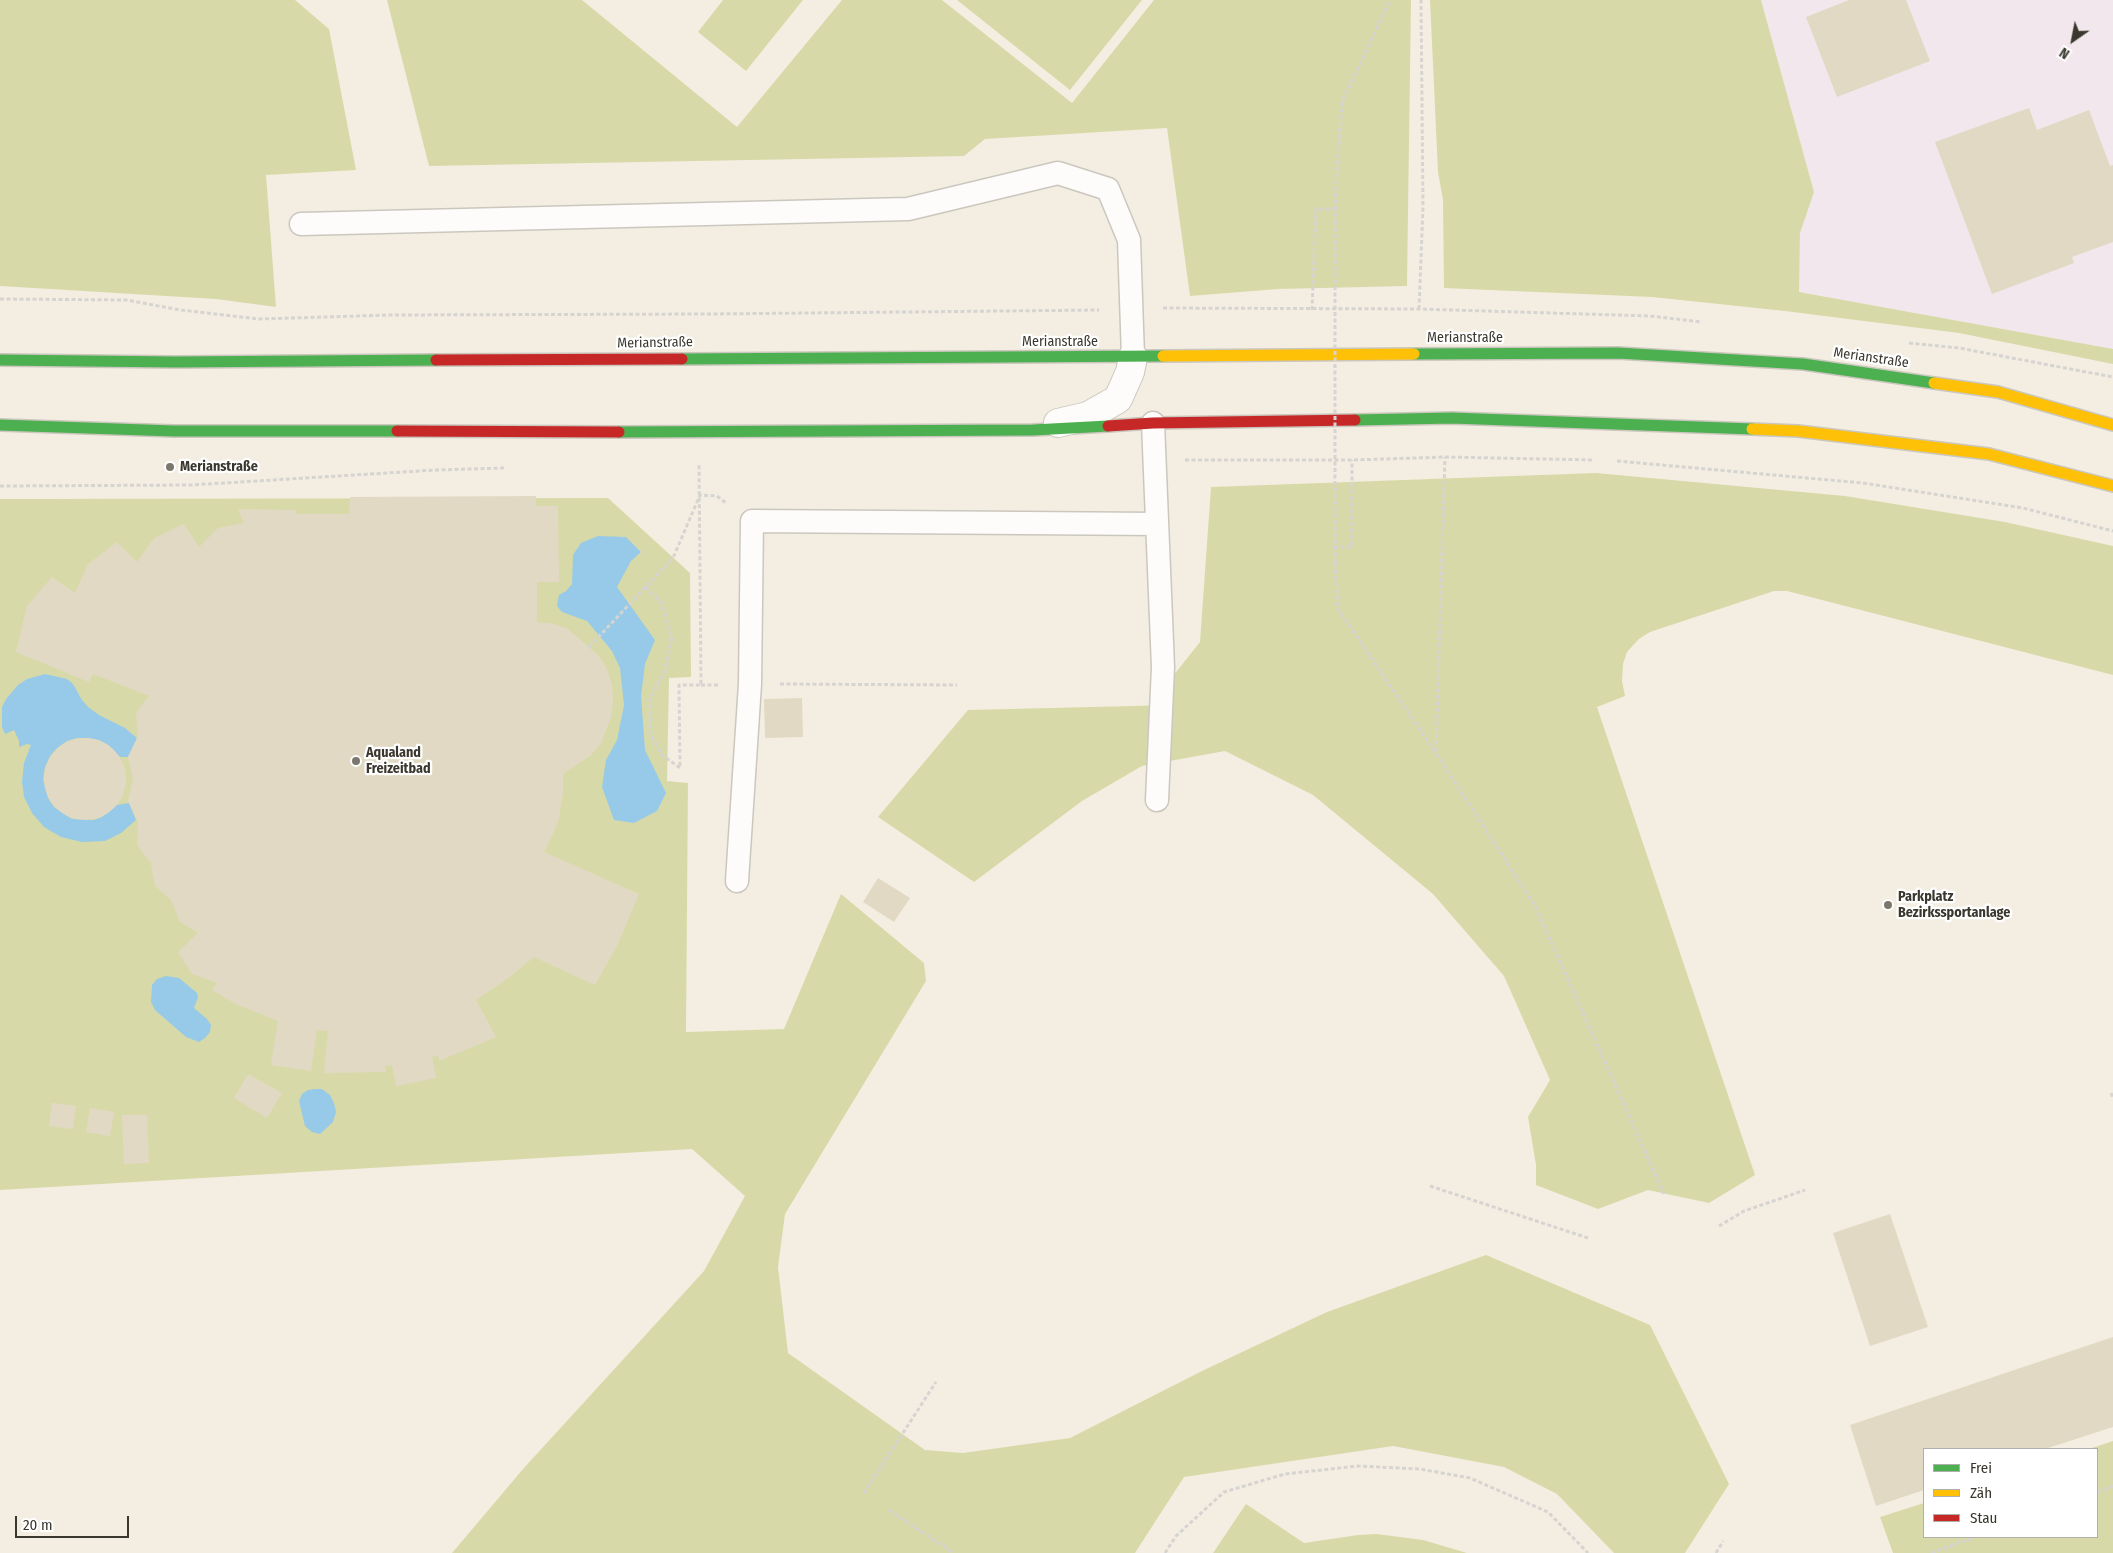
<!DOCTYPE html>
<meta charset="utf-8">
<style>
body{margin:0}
#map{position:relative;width:2113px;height:1553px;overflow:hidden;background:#f4eee2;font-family:"Fira Sans Condensed",sans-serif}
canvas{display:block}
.legend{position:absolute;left:1923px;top:1448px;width:175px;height:90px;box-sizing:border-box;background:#fff;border:1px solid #b0afab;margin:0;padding:6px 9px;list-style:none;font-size:15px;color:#3a372e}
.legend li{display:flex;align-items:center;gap:10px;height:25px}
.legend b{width:25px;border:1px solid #b0afab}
.north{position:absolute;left:2048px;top:15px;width:50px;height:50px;-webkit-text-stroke:4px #fff;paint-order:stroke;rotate:213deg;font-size:14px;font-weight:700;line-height:20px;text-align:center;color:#3a372e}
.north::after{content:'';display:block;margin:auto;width:18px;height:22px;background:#3a372e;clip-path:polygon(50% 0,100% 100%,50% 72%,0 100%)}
.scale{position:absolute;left:15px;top:1516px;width:114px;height:22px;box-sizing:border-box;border:2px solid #3a372e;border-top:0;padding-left:6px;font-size:15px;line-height:18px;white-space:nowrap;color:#3a372e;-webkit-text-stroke:4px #fff;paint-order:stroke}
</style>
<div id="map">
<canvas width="2113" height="1553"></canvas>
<ul class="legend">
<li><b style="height:6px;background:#4caf50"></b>Frei</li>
<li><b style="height:6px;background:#ffc107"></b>Zäh</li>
<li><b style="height:6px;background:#c62828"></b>Stau</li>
</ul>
<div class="north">N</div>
<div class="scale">20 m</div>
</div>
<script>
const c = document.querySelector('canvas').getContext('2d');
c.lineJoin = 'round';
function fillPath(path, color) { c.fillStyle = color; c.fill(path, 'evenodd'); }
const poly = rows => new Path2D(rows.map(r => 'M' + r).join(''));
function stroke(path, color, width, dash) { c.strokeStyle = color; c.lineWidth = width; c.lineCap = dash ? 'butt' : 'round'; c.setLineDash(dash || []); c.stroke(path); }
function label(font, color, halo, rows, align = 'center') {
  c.font = font + ' "Fira Sans Condensed",sans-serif'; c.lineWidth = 4.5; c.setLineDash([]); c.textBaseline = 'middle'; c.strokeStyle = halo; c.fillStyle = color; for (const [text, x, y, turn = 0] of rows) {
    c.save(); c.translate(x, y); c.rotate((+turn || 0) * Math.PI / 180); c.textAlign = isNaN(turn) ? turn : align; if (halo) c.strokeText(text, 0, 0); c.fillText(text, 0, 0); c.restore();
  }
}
fillPath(poly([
 [1761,0,2113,0,2113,349,1798,292,1800,233,1814,192]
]), '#f2e7ec');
fillPath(poly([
 [0,0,295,0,329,29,356,170,266,175,276,307,216,299,0,286],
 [387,0,582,0,737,127,842,0,942,0,1072,103,1154,0,1411,0,1407,286,1278,289,1190,296,1167,128,985,139,964,156,429,166],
 [723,0,803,0,746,71,698,32],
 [957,0,1142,0,1070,90],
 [1430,0,1761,0,1814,192,1800,233,1799,292,2113,349,2113,364,1959,333,1785,311,1652,297,1444,288,1443,200,1438,172],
 [1596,473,1845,496,2005,522,2113,546,2113,675,1787,591,1774,591,1650,632,1639,639,1627,652,1623,664,1622,681,1625,696,1597,707,1755,1175,1709,1203,1648,1190,1598,1209,1536,1185,1536,1165,1528,1117,1550,1080,1504,976,1433,894,1313,795,1225,751,1142,766,1082,801,974,882,878,817,968,710,1173,705,1173,676,1200,642,1211,487],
 [608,498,690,573,691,677,669,678,667,781,688,783,686,1032,784,1029,841,894,924,963,926,981,785,1214,778,1267,788,1353,925,1450,963,1453,1070,1438,1204,1370,1327,1312,1486,1255,1650,1325,1729,1484,1685,1553,1614,1553,1557,1494,1504,1467,1393,1446,1184,1477,1135,1553,452,1553,523,1469,704,1271,745,1196,692,1149,0,1190,0,499],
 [2113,1441,2113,1553,1893,1553,1880,1517,1924,1503,1924,1537,2097,1537,2097,1449,2089,1449],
 [1246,1504,1304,1543,1358,1535,1377,1534,1423,1540,1467,1553,1213,1553]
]), '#d7daa8');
fillPath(poly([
 [598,536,626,537,641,552,631,561,617,587,655,640,645,664,641,696,645,750,666,793,657,811,634,823,614,820,602,787,606,760,617,740,624,705,620,668,612,651,587,621,562,612,557,606,559,595,566,591,572,584,573,555,581,543],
 [45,674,67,679,73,684,82,700,88,707,99,715,125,728,137,738,128,757,120,757,108,745,99,740,88,738,77,738,67,741,57,748,50,756,45,767,43,779,48,798,54,807,72,819,94,820,102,817,117,805,129,803,136,820,121,833,105,841,82,842,61,837,44,827,32,813,24,797,22,782,24,763,31,745,27,744,19,747,19,741,14,730,5,734,2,727,2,707,6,699,18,685,27,679],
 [166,976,179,978,197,993,198,997,194,1008,207,1019,211,1025,210,1032,205,1038,199,1042,186,1037,155,1010,151,1002,152,985,157,979],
 [315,1089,322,1089,330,1095,334,1103,336,1112,333,1122,320,1134,312,1132,305,1126,299,1101,302,1094,308,1090]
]), '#96cae8');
fillPath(poly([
 [1849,0,1906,0,1930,61,1837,97,1806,17],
 [2029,108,2037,130,2089,110,2110,166,2113,165,2113,242,2072,257,2074,263,1992,294,1935,142],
 [536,496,536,506,558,506,559,582,537,582,537,622,554,624,568,629,599,656,607,669,612,685,613,701,611,717,601,743,591,755,563,774,563,793,558,823,544,852,639,894,618,944,595,985,534,957,507,979,476,1000,496,1037,439,1061,438,1055,432,1057,436,1078,396,1086,392,1065,385,1066,386,1072,324,1073,328,1031,317,1030,311,1071,271,1065,278,1021,236,1004,212,990,217,983,192,974,178,952,198,933,180,922,171,900,155,886,151,863,137,845,138,822,128,801,133,779,128,757,138,736,136,713,149,696,93,674,89,682,16,652,27,606,52,577,75,593,88,564,117,542,137,562,154,538,184,524,199,547,218,528,244,523,238,509,296,510,296,514,349,514,350,497],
 [802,698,803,737,765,738,764,699],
 '44 779a41 41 0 1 1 82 0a41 41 0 1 1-82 0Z',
 [878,878,910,898,894,922,863,902],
 [248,1074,282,1093,267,1118,234,1098],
 [52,1103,76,1106,73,1129,49,1126],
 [90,1108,114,1112,110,1136,86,1132],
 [122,1115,147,1115,149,1163,124,1164],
 [1890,1214,1928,1327,1870,1346,1833,1233],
 [2113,1337,2113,1427,2045,1449,1924,1449,1924,1490,1876,1506,1850,1425]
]), '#e2d9c4');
const lane = poly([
 [301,224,908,209,1058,173,1108,189,1129,240,1133,357],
 [1153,423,1163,667,1157,800],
 [737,881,750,684,752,521,1157,524]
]);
const street = poly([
 [1058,423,1088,416,1118,399,1130,372,1133,357]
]);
const fast = poly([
 [1414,354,1618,353,1803,364,1934,383],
 [682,359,1163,356],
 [0,360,175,362,436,360],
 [1355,420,1452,418,1752,429],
 [0,425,174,431,397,431],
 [619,432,1033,430,1108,426]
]);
const slow = poly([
 [1163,356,1414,354],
 [1934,383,1998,392,2113,425],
 [1752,429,1798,431,1989,454,2113,486]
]);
const jam = poly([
 [436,360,682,359],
 [1108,426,1153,423,1355,420],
 [397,431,619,432]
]);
stroke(lane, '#cbc7be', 25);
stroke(street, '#cbc7be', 30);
stroke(fast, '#cbc7be', 14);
stroke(slow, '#cbc7be', 14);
stroke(jam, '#cbc7be', 14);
stroke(poly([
 [1335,223,1336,184,1342,102,1390,0],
 [0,299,127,300,180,310,259,319,391,315,711,314,1099,310],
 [1163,308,1419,309,1650,316,1701,322],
 [1419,309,1423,207,1421,0],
 [1312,310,1316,209,1335,209],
 [1909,343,1959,348,2113,377],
 [1185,460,1352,460,1445,457,1594,460],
 [1617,461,1863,483,2023,508,2113,531],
 [0,486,191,485,436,470,504,468],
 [1334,547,1352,547,1352,460],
 [1335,563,1338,609,1436,753,1535,906,1664,1194],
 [646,587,661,602,672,637,665,670,650,699,650,734,662,755,680,768,679,685,701,685,699,464],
 [589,647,673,558,700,495,717,496,726,503],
 [780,684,957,685],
 [701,685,719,685],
 [1436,751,1445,457],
 [2111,1093,2113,1098],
 [1430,1186,1588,1238],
 [1719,1226,1744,1211,1805,1190],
 [2097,1492,2113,1486],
 [864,1493,936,1382],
 [889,1510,954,1553],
 [1165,1553,1176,1536,1224,1492,1285,1474,1358,1466,1420,1469,1470,1478,1548,1512,1588,1553],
 [1716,1553,1723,1541],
 [1931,1553,1975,1537]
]), '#d6d4d1', 3, [4, 2.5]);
stroke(lane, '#fdfcfb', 22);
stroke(street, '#fdfcfb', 28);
stroke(fast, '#4caf50', 11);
stroke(slow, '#ffc107', 11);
stroke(jam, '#c62828', 11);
stroke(poly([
 [1335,563,1335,223]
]), '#d6d4d1', 3, [4, 2.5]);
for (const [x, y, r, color] of [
 [170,467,5,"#7b776d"],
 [356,761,5,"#7b776d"],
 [1888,905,5,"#7b776d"]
]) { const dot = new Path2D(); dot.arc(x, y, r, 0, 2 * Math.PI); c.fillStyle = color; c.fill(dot); stroke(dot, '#fff', 2); }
label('14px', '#3a372e', '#fff', [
 ["Merianstraße",1465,338],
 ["Merianstraße",1060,342],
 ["Merianstraße",655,343,-1],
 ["Merianstraße",1871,358,8]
]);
label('bold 14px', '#3a372e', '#fff', [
 ["Merianstraße",180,467],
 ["Aqualand",366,753],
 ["Freizeitbad",366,769],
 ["Parkplatz",1898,897],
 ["Bezirkssportanlage",1898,913]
], 'left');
</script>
